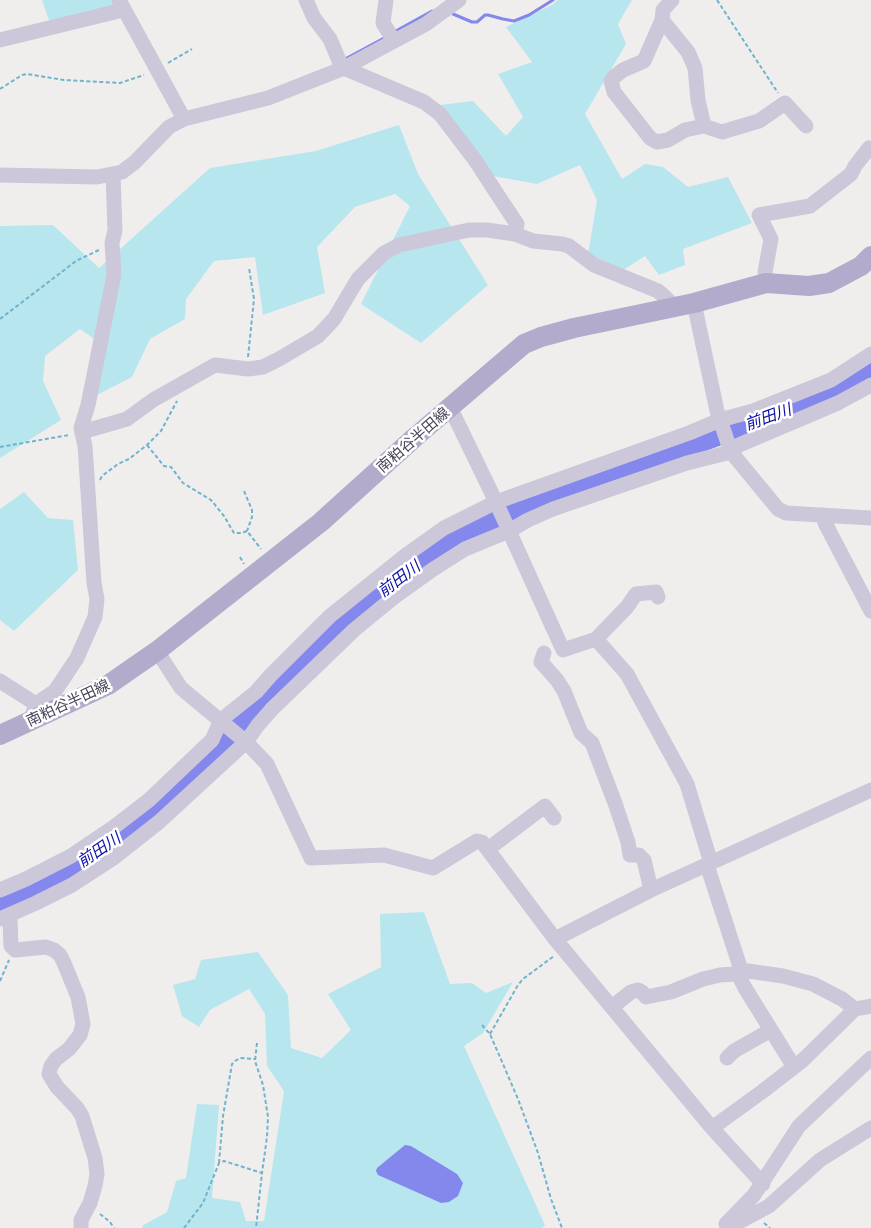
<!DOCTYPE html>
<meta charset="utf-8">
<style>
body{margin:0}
canvas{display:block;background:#efeeec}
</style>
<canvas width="871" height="1228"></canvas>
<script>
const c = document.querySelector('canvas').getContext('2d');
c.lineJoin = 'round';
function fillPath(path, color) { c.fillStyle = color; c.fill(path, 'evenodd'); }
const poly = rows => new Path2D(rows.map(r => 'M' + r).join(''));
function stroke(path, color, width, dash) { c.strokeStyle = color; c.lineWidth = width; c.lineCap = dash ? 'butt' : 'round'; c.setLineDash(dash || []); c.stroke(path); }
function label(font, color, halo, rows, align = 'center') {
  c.font = font + ' "Exo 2","Noto Sans JP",sans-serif'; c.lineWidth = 5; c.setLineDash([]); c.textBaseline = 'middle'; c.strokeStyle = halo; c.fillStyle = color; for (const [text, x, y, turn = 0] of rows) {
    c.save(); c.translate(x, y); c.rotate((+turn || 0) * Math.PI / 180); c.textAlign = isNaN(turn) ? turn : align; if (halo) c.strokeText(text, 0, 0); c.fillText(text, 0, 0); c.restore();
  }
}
fillPath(poly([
 [42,0,114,0,117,5,50,23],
 [558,0,632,0,618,24,626,44,585,114,622,179,645,164,663,167,688,187,728,177,752,223,683,249,685,265,659,275,645,256,623,270,588,254,597,200,580,165,537,184,493,176,440,105,473,101,506,136,523,117,498,74,532,62,506,27,552,5],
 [399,125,418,174,488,285,421,343,361,304,410,206,395,194,355,207,317,247,325,293,263,315,255,257,214,261,186,299,185,319,150,339,132,377,95,396,103,345,80,329,45,356,43,381,61,420,0,458,0,226,53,225,99,268,210,168,316,151],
 [24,492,48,518,73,520,78,570,14,631,0,620,0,509],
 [424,912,450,984,472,983,486,993,513,982,483,1033,464,1046,545,1225,542,1228,143,1228,142,1226,167,1212,176,1181,186,1178,197,1104,219,1105,212,1198,240,1202,246,1221,264,1221,284,1091,267,1066,265,1014,249,989,210,1010,199,1027,182,1016,173,985,195,979,201,960,258,952,288,995,291,1048,322,1058,351,1030,328,994,381,967,380,914]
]), '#b8e6ee');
fillPath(poly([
 [405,1145,411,1146,457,1174,463,1183,458,1196,449,1202,441,1203,378,1175,376,1171,377,1168]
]), '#8487ec');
stroke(poly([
 [453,14,472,22,477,22,485,15,488,15,503,19,514,21,529,15,553,0],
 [394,32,432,11],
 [345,59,386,37]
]), '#8487ec', 3);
stroke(poly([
 [0,906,52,881,121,836,169,797,207,762,254,708,347,619,383,588,437,550,485,524,532,503,792,409,835,391,871,370]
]), '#8487ec', 20);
stroke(poly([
 [717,0,778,93],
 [168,63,192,49],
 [0,89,22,75,27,74,64,80,120,83,144,75],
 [0,319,76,261,101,249],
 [248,357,254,299,249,268],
 [147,445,164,466,171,467,183,483,211,500,224,516,234,533,242,533,247,531,261,549],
 [0,447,69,435],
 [100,480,102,476,118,464,129,459,147,445,161,431,177,401],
 [244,491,252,510,252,517,247,531],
 [240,557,244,564],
 [0,981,9,960],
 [482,1025,490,1034,518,1099,538,1153,551,1199,562,1228],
 [490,1034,518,985,523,979,554,956],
 [257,1043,255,1061,263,1085,268,1117,267,1137,262,1173],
 [219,1163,223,1116,232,1064,235,1061,240,1058,255,1059],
 [100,1214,110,1222,114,1228],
 [764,1223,770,1228],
 [184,1228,203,1203,219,1163,224,1161,262,1173,256,1228]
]), '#70b3cc', 2, [4, 2.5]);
stroke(poly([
 [119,0,184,119],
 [306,0,314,18,330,39,340,63,344,68,424,102,440,114,475,160,503,203,517,224,515,234],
 [386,0,383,23,394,41],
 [672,0,663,10,662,20,688,52,695,68,698,100,704,126,722,132,759,121,785,103,806,126],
 [662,20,644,61,623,70,614,77,611,81,614,92,650,138,657,142,668,140,685,130,704,126],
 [0,40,123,10],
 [0,175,97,177,122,172,135,162,169,127,184,119,268,98,344,68,426,24,459,0],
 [766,283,765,272,771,239,759,215,810,206,851,174,855,166,869,148,871,149],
 [694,303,717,411,731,452,778,509,786,513,871,518],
 [450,407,496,502,563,650,596,639],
 [82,432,127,419,153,400,215,365,248,369,263,367,279,359,318,336,334,319,358,279,384,253,399,245,469,230,487,230,515,234,533,241,562,244,569,246,594,265,658,291,666,298,671,303,671,307],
 [823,515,825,523,871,611],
 [658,597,656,592,636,594,627,607,596,639,627,674,687,784,711,863],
 [157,651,181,688,246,742,267,764,311,858,384,855,433,868,477,841,482,842,555,939,712,1128,763,1184],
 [544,653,541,662,557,680,564,691,581,733,592,743,615,803,628,842,630,855,639,855,644,860,651,890,871,790],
 [0,681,36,704,33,713],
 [36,704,55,691,77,658,95,617,97,599,94,583,85,446,81,428,88,405,114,275,112,243,115,230,113,174],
 [488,849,545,806,554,818],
 [707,865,741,970,739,976,745,988,794,1067],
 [0,890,26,879,71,856,114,827,149,800,212,740,221,720,256,692,270,676,330,616,406,555,444,528,496,502,689,433,720,420,753,411,831,380,871,354],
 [8,916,10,920,11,946,15,950,46,947,54,950,60,955,64,963,78,997,83,1024,80,1035,69,1049,56,1059,51,1066,49,1074,57,1087,77,1108,82,1116,95,1158,97,1174,95,1186,90,1203,81,1220,81,1228],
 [0,919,36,903,72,885,112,859,159,822,246,742,258,725,272,709,354,630,393,598,432,570,465,549,509,531,528,520,553,509,687,463,731,452,739,445,838,403,871,385],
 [555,939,651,890],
 [741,970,783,976,813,984,842,999,855,1009],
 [612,1007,631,992,638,990,642,992,646,997,671,992,703,979,720,975,735,974,739,976],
 [727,1058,734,1051,771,1030],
 [712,1128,763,1091,803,1060,855,1009,871,1006],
 [731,1223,739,1222,769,1206,820,1160,871,1128],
 [726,1224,754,1195,799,1126,871,1058]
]), '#ccc8da', 15);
stroke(poly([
 [0,735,108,685,157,651,321,522,414,438,524,344,541,337,574,328,694,303,766,283,809,286,829,283,861,266,871,256]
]), '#b3abcc', 20);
label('15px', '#494459', '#fff', [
 ["南粕谷半田線",413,440,-41],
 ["南粕谷半田線",68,703,-25]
]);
label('italic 16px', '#0b0ea6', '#fff', [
 ["前田川",768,417,-20],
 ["前田川",399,579,-37],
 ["前田川",99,850,-34]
]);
</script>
